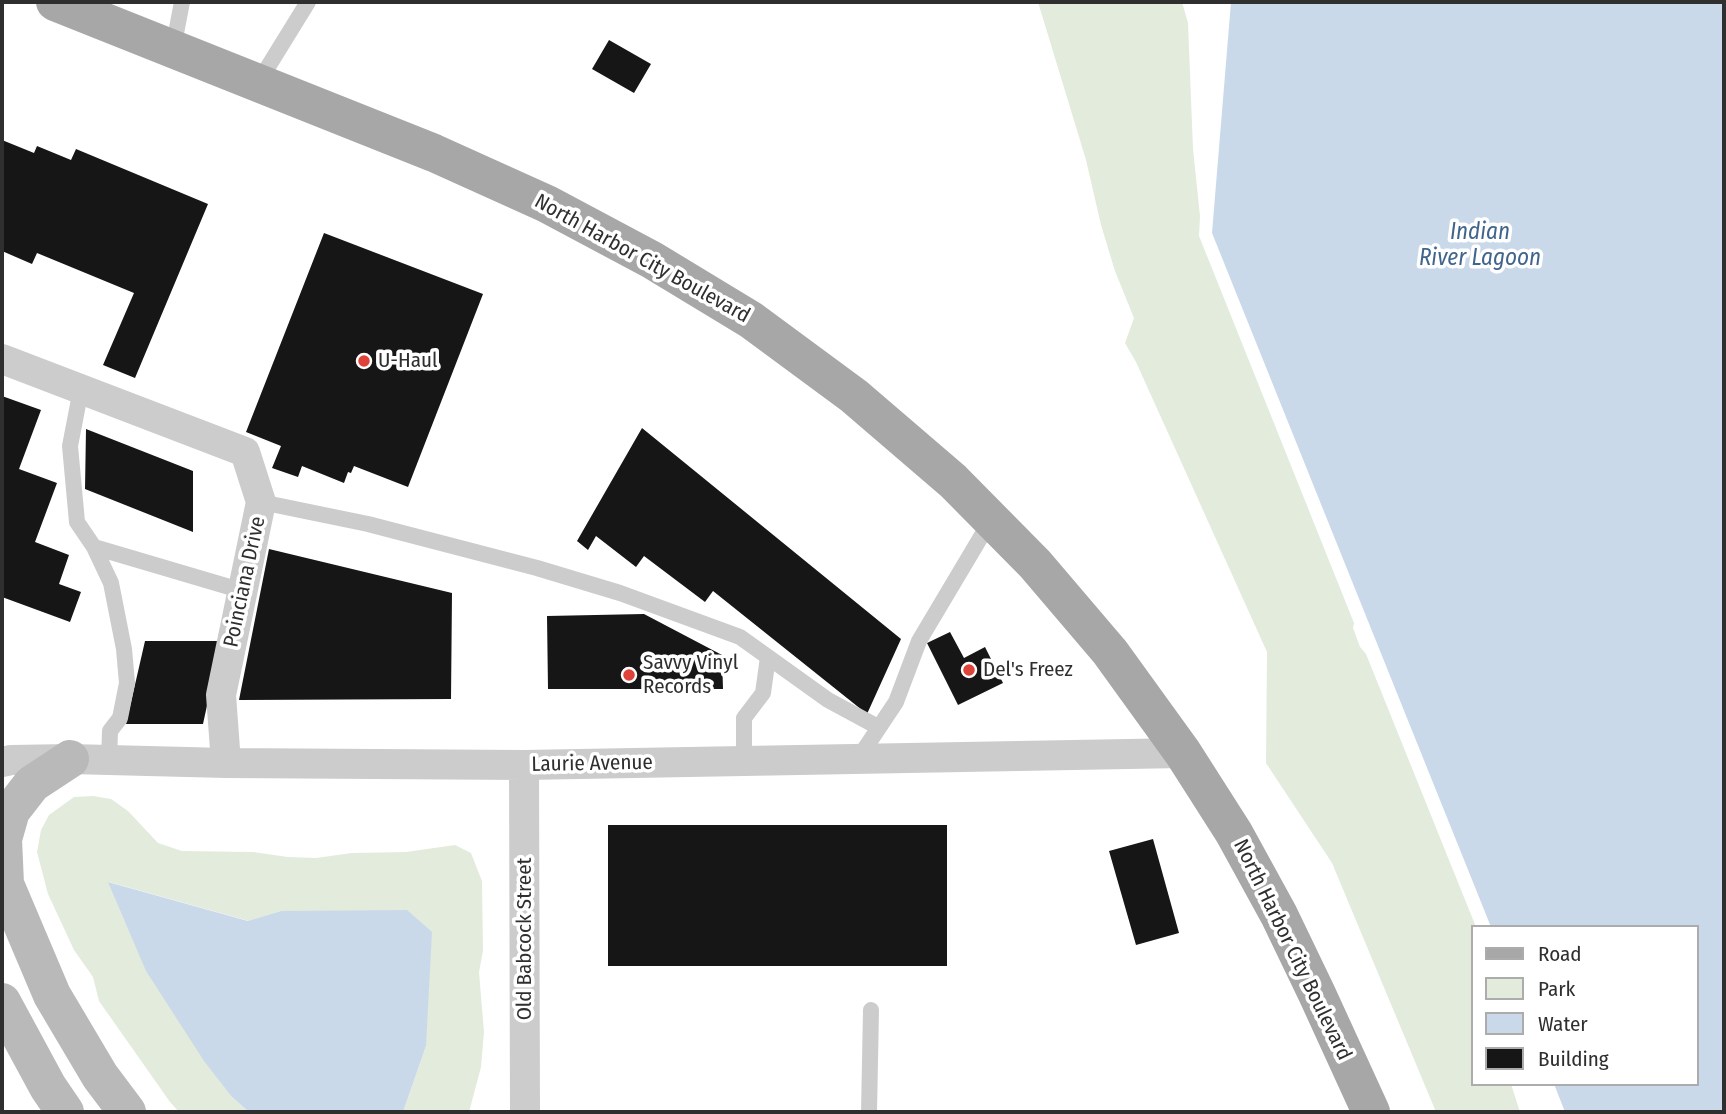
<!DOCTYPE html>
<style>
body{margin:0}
#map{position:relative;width:1726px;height:1114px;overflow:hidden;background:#fff;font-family:"Fira Sans Condensed",sans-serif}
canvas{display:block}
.frame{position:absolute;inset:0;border:4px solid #2f2f2f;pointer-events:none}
.legend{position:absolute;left:1471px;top:925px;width:228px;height:161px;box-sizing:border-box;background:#fff;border:2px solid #acacac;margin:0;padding:9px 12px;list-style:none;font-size:21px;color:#2f2f2f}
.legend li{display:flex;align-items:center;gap:14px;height:35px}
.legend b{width:35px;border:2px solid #acacac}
</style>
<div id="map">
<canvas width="1726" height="1114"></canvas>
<div class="frame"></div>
<ul class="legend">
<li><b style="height:9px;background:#a7a7a7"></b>Road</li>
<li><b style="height:19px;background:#e3ebdd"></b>Park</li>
<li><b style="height:19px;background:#cad9ea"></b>Water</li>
<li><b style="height:19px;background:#161616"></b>Building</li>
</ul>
</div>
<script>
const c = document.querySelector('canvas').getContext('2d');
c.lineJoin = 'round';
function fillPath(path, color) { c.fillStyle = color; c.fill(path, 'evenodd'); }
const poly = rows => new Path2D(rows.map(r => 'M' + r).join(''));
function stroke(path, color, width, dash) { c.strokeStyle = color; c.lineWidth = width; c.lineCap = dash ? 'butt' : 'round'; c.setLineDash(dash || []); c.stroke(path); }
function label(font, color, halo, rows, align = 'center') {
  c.font = font + ' "Fira Sans Condensed",sans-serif'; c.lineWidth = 7; c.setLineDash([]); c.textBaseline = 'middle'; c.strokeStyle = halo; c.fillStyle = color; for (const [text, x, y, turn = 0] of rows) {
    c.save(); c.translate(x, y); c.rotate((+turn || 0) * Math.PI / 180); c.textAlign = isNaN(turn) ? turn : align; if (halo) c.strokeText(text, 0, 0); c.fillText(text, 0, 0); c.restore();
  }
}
fillPath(poly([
 [1038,2,1182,2,1188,23,1193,149,1200,216,1199,236,1354,623,1353,628,1360,647,1366,654,1476,927,1472,927,1472,1084,1511,1084,1520,1112,1436,1112,1332,863,1266,763,1267,652,1136,362,1125,343,1134,318,1115,271,1101,225,1086,160],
 [93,796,111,799,128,811,158,843,182,851,253,852,288,857,316,858,352,853,406,852,455,845,471,853,482,881,483,951,479,972,484,1032,481,1067,469,1112,403,1112,426,1046,281,911,249,921,109,882,232,1097,249,1112,179,1112,170,1102,99,1001,93,977,74,950,48,894,37,852,41,830,49,815,74,797]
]), '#e3ebdd');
fillPath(poly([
 [1231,2,1724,2,1724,1112,1565,1112,1554,1084,1696,1084,1696,927,1491,927,1212,233],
 [108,882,248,921,281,911,407,910,432,932,426,1046,403,1112,249,1112,232,1097,204,1061,146,971]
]), '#cad9ea');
fillPath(poly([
 [609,40,651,64,634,93,592,69],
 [2,140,34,153,37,146,71,160,76,149,208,204,135,378,103,365,134,293,37,253,32,264,2,251],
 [324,233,483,294,408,487,354,466,351,473,348,472,344,483,302,466,298,477,272,468,281,446,246,432],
 [2,396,41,410,19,469,57,483,35,542,69,555,59,584,81,592,70,622,2,597],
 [642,428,901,639,867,714,713,591,705,602,644,556,636,567,596,536,588,550,577,541],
 [86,429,193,471,193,532,85,489],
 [269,549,452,593,451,699,239,700],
 [644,614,722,655,723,689,548,689,547,616],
 [950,632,964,658,985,647,1003,683,958,705,927,643],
 [145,641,221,641,203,724,126,724],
 [608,825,947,825,947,966,608,966],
 [1153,839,1179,933,1136,945,1109,851]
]), '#161616');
stroke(poly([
 [173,49,182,2],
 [258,83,308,2],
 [81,389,70,446,77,522,94,547,111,583,124,649,127,683,120,718,110,731,109,760],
 [261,502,368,524,537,568,620,593,740,637,828,700,878,727],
 [94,547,243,591],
 [858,759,896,702,919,641,991,520],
 [744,761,744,718,763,693,768,657],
 [869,1112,871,1010]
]), '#ccc', 16);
stroke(poly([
 [2,359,245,452,261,502,221,695,226,763],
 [2,762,11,760,70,759,226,763,524,765,1183,753],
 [524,765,525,1112]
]), '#ccc', 30);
stroke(poly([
 [2,877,52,995,100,1076,127,1112],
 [5,884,3,839,11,811,32,784,70,759],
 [2,1002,48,1087,65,1112]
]), '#b9b9b9', 38);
stroke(poly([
 [55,2,434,153,547,204,652,260,751,320,854,396,953,481,1035,564,1110,652,1183,753,1234,833,1279,915,1317,994,1371,1112]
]), '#a7a7a7', 38);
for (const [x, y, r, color] of [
 [364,361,7,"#dd4339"],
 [969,670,7,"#dd4339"],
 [629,675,7,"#dd4339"]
]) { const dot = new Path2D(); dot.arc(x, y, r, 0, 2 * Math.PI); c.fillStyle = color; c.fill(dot); stroke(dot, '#fff', 2.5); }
label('21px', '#2f2f2f', '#fff', [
 ["North Harbor City Boulevard",642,259,29],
 ["Poinciana Drive",245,582,-78],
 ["Laurie Avenue",592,764,-1],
 ["Old Babcock Street",525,939,-90],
 ["North Harbor City Boulevard",1292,950,64]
]);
label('21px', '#2f2f2f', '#fff', [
 ["U-Haul",378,361],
 ["Savvy Vinyl",643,663],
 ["Records",643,687],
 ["Del's Freez",983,670]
], 'left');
label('italic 23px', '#40658d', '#fff', [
 ["Indian",1480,233],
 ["River Lagoon",1480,259]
]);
</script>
